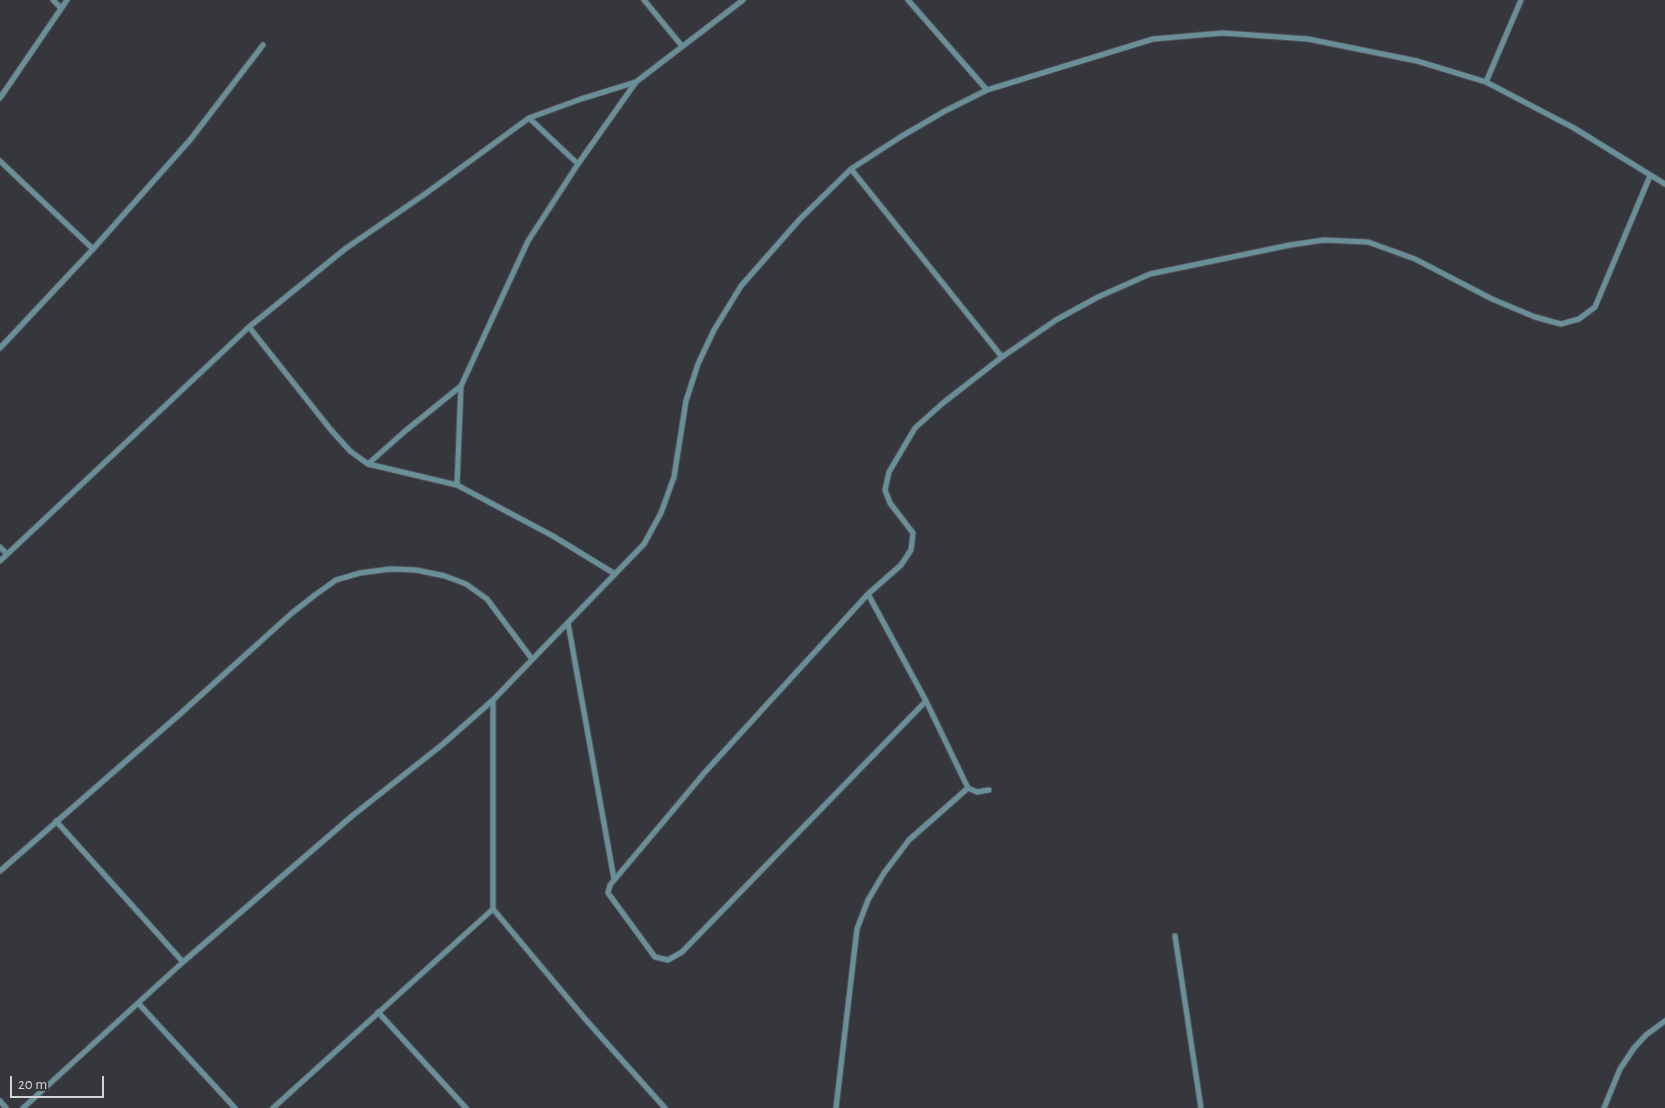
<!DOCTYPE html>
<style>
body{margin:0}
#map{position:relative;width:1665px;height:1108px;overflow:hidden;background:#36373c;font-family:"Alegreya Sans",sans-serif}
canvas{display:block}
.scale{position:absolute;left:10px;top:1076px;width:94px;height:22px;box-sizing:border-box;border:2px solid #d3d4d7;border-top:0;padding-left:6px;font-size:15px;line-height:18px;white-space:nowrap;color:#d3d4d7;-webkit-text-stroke:4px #36373c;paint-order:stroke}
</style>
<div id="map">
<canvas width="1665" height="1108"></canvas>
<div class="scale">20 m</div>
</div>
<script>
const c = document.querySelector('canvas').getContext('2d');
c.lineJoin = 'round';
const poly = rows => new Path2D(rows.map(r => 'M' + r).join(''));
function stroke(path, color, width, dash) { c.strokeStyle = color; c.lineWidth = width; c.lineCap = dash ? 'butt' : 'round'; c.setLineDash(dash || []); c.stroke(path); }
const street = poly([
 [53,0,61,8],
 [644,0,682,46],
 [908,0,987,90],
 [1486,82,1521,0],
 [0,98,67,0],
 [529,118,578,164],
 [0,161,93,249],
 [851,169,1002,357,943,403,915,428,889,472,885,490,890,503,913,533,911,550,901,565,868,594,926,701,968,788,977,792,989,790],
 [249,327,331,430,350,451,368,464,457,485,553,536,615,574],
 [0,348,93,249,190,140,263,45],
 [1002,357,1056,320,1098,297,1150,274,1290,245,1324,240,1368,242,1415,259,1492,299,1535,317,1561,324,1579,319,1595,307,1650,176],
 [368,464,404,432,461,386],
 [457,485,461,386,528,241,578,164,636,82],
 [0,547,7,554],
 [0,561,249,327,345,249,425,194,529,118,581,99,636,82,743,0],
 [868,594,706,771,610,885,608,893,655,957,668,960,682,952,926,701],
 [568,623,614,879],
 [493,700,493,909],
 [56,821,183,962],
 [0,871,180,714,292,613,315,595,336,580,360,573,390,569,416,570,445,576,466,584,487,599,532,659],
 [1175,936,1201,1108],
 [139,1004,235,1108],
 [378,1012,466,1108],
 [0,1101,6,1108],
 [23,1108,183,962,352,816,443,744,493,700,644,544,661,513,674,477,686,401,698,364,714,330,741,286,800,219,851,169,902,136,945,111,987,90,1153,39,1223,33,1308,39,1417,61,1486,82,1574,128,1665,184],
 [273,1108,493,909,586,1020,665,1108],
 [836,1108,857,929,868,900,884,873,909,840,968,788],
 [1604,1108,1620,1069,1634,1048,1646,1035,1665,1021]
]);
stroke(street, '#525358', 7);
stroke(street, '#698f99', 5);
</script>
